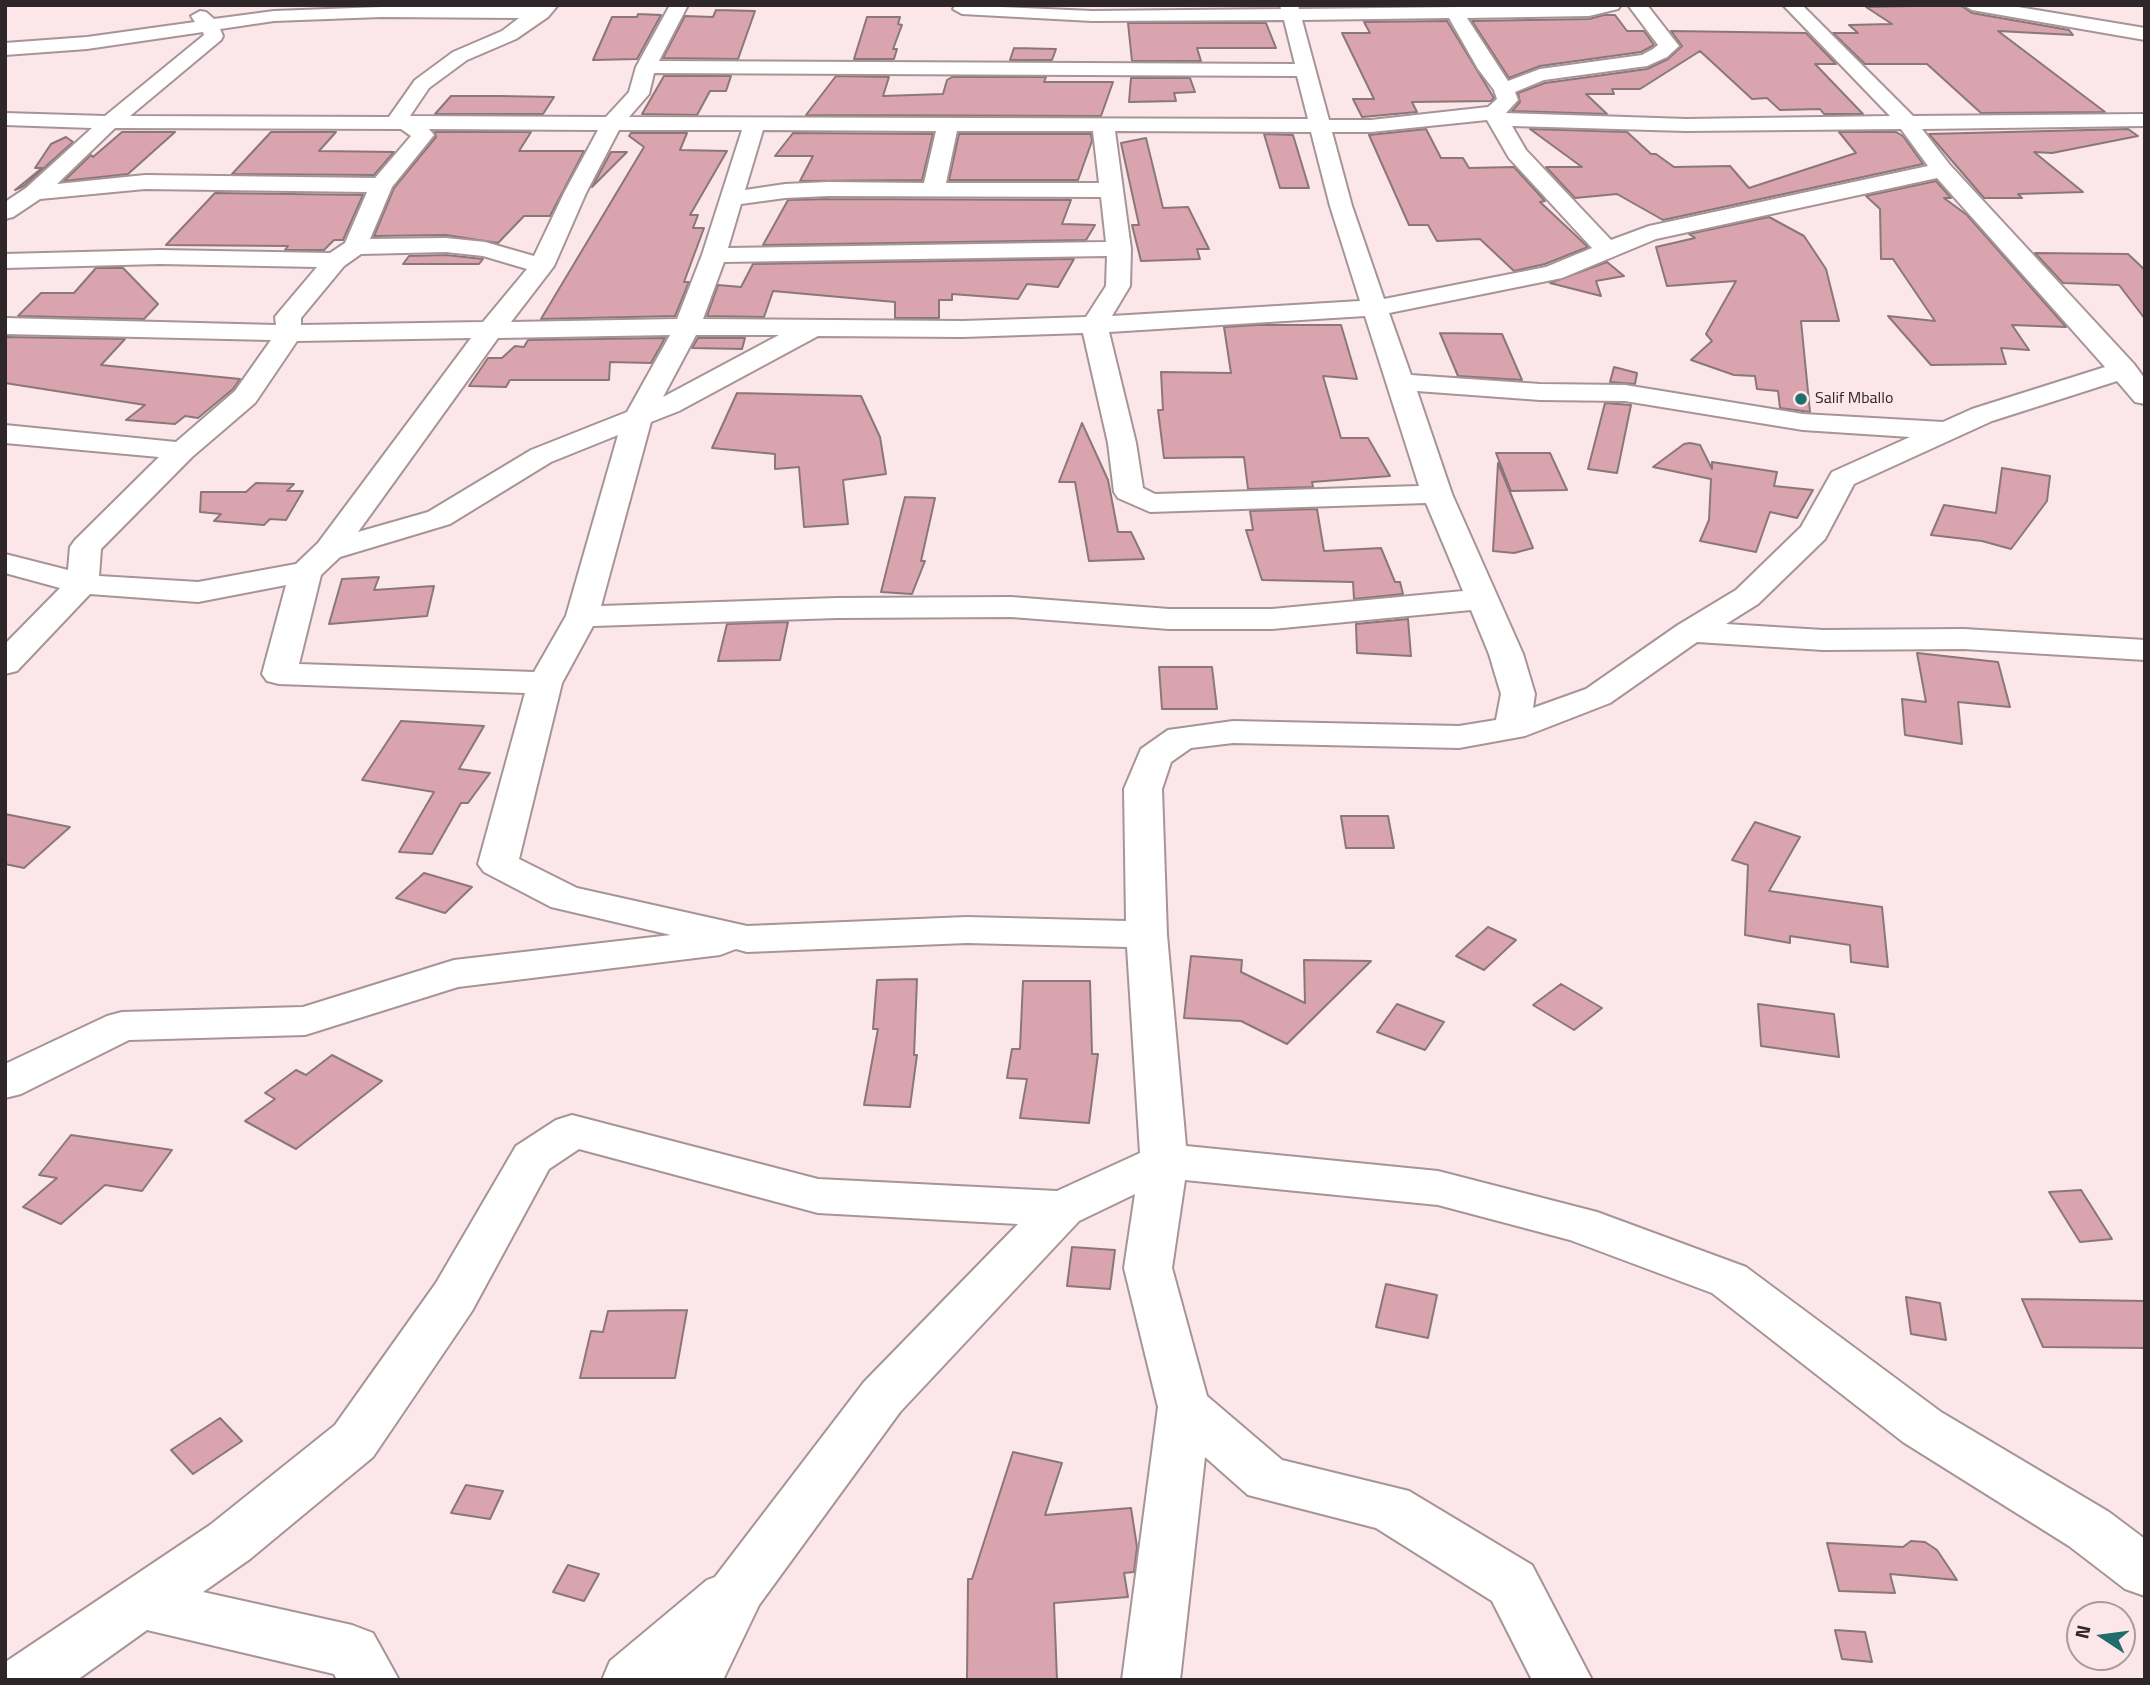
<!DOCTYPE html>
<style>
body{margin:0}
#map{position:relative;width:2150px;height:1685px;overflow:hidden;background:#fbe6e9;font-family:"Titillium Web",sans-serif}
canvas{display:block}
.frame{position:absolute;inset:0;border:7px solid #2e2628;pointer-events:none}
.north{position:absolute;left:2066px;top:1601px;width:70px;height:70px;box-sizing:border-box;background:#fbe6e9;border:2px solid #a9999c;border-radius:50%;rotate:283deg;font-size:19px;font-weight:700;line-height:28px;text-align:center;color:#2e2628}
.north::after{content:'';display:block;margin:auto;width:24px;height:32px;background:#216d6b;clip-path:polygon(50% 0,100% 100%,50% 72%,0 100%)}
</style>
<div id="map">
<canvas width="2150" height="1685"></canvas>
<div class="frame"></div>
<div class="north">N</div>
</div>
<script>
const c = document.querySelector('canvas').getContext('2d');
c.lineJoin = 'round';
function fillPath(path, color) { c.fillStyle = color; c.fill(path, 'evenodd'); }
const poly = rows => new Path2D(rows.map(r => 'M' + r).join(''));
function stroke(path, color, width, dash) { c.strokeStyle = color; c.lineWidth = width; c.lineCap = dash ? 'butt' : 'round'; c.setLineDash(dash || []); c.stroke(path); }
function label(font, color, halo, rows, align = 'center') {
  c.font = font + ' "Titillium Web",sans-serif'; c.lineWidth = 6; c.setLineDash([]); c.textBaseline = 'middle'; c.strokeStyle = halo; c.fillStyle = color; for (const [text, x, y, turn = 0] of rows) {
    c.save(); c.translate(x, y); c.rotate((+turn || 0) * Math.PI / 180); c.textAlign = isNaN(turn) ? turn : align; if (halo) c.strokeText(text, 0, 0); c.fillText(text, 0, 0); c.restore();
  }
}
const building = poly([
 [1960,5,1972,13,2069,30,2073,35,1998,31,2105,112,1981,113,1927,64,1865,64,1833,33,1858,33,1849,25,1892,24,1866,7,1960,5],
 [716,10,755,11,738,59,663,58,685,16,713,17,716,10],
 [638,14,661,15,637,59,593,60,612,17,637,17,638,14],
 [1604,15,1615,15,1627,31,1644,31,1654,45,1641,52,1540,66,1509,78,1472,21,1589,19,1604,15],
 [867,17,900,17,898,24,902,25,893,49,897,49,894,59,854,59,867,17],
 [1447,21,1494,98,1491,101,1412,102,1417,112,1362,117,1353,99,1374,99,1342,33,1370,33,1364,22,1447,21],
 [1128,23,1266,23,1276,48,1197,48,1201,61,1132,61,1128,23],
 [1671,31,1806,33,1836,64,1815,64,1863,114,1824,114,1820,109,1780,110,1767,98,1752,99,1700,51,1640,89,1612,89,1614,94,1586,94,1607,114,1512,111,1520,102,1518,93,1545,83,1647,69,1668,59,1682,46,1671,31],
 [1014,48,1056,49,1052,60,1010,60,1014,48],
 [664,76,731,76,726,91,710,91,697,115,642,114,664,76],
 [836,76,889,77,883,96,943,94,947,80,952,77,1046,77,1044,82,1113,82,1101,116,806,115,836,76],
 [1131,78,1190,78,1195,92,1174,93,1176,101,1129,102,1131,78],
 [451,96,500,96,554,97,543,114,435,114,451,96],
 [1426,129,1441,158,1463,158,1469,168,1514,167,1545,201,1540,202,1588,247,1545,264,1514,271,1480,239,1437,241,1428,225,1409,225,1369,135,1426,129],
 [1530,129,1627,132,1651,154,1656,154,1674,167,1730,166,1749,188,1856,153,1839,132,1896,132,1903,136,1923,164,1663,220,1617,194,1575,198,1546,167,1582,167,1530,129],
 [2128,129,2138,136,2052,153,2034,152,2083,192,2018,194,2022,198,1984,198,1929,134,2128,129],
 [122,132,175,132,128,174,64,181,91,155,93,157,122,132],
 [271,132,336,132,319,151,394,152,374,175,232,174,271,132],
 [435,132,531,132,519,151,584,151,550,216,524,216,498,243,446,235,374,236,394,188,436,137,435,132],
 [631,133,687,133,680,150,727,151,690,215,698,215,693,228,704,228,684,282,689,282,675,316,541,319,644,147,629,136,631,133],
 [793,133,933,134,922,180,800,181,813,156,775,156,793,133],
 [959,134,1091,134,1092,141,1078,180,949,180,959,134],
 [1264,134,1293,135,1309,188,1280,188,1264,134],
 [66,137,73,142,24,186,15,190,42,168,35,168,51,144,66,137],
 [1146,138,1163,208,1188,207,1209,249,1197,249,1200,259,1141,261,1132,225,1139,225,1121,143,1146,138],
 [611,152,627,152,592,187,611,152],
 [1936,181,1951,198,1944,198,1967,215,2066,327,2012,325,2029,350,2001,348,2006,364,1931,365,1888,316,1935,321,1893,259,1881,259,1880,209,1866,196,1936,181],
 [215,193,363,195,343,240,334,240,324,250,285,250,288,246,166,245,215,193],
 [828,199,1071,200,1062,224,1095,225,1086,240,763,245,788,200,828,199],
 [1769,217,1804,236,1826,269,1839,321,1801,321,1810,412,1780,408,1778,391,1757,389,1755,376,1734,375,1691,360,1712,341,1706,334,1736,281,1667,286,1656,247,1695,238,1689,234,1769,217],
 [2035,253,2128,254,2145,270,2145,319,2119,285,2063,283,2035,253],
 [446,255,483,259,479,264,403,264,409,256,446,255],
 [1074,259,1058,287,1027,284,1018,299,952,294,952,300,939,300,939,318,895,318,895,302,773,291,764,317,707,316,718,285,741,287,753,264,1074,259],
 [1607,262,1624,276,1596,281,1601,296,1550,283,1607,262],
 [96,268,123,268,158,304,144,319,18,316,41,293,74,293,96,268],
 [1257,325,1341,325,1357,379,1323,376,1341,438,1368,438,1390,476,1312,482,1313,487,1248,489,1244,457,1164,458,1158,410,1163,410,1161,372,1231,373,1224,327,1257,325],
 [1440,333,1502,334,1522,380,1458,376,1440,333],
 [5,337,125,339,101,365,240,379,233,389,198,418,185,416,175,424,126,420,145,405,5,383,5,337],
 [665,338,651,363,610,362,609,380,510,380,506,387,469,386,488,358,502,358,515,346,524,347,528,340,665,338],
 [698,338,745,338,742,349,692,348,698,338],
 [1614,367,1637,373,1635,384,1610,382,1614,367],
 [737,393,861,396,880,437,886,474,843,480,848,524,804,527,799,467,775,469,775,454,712,448,737,393],
 [1605,403,1631,405,1617,473,1588,469,1605,403],
 [1082,423,1108,480,1118,532,1131,532,1144,559,1089,561,1075,482,1059,482,1082,423],
 [1690,443,1700,445,1712,469,1712,462,1777,472,1774,486,1813,490,1797,518,1770,512,1756,552,1700,541,1709,520,1711,479,1653,467,1684,444,1690,443],
 [1496,453,1550,453,1567,490,1511,491,1496,453],
 [1498,463,1533,548,1514,553,1493,551,1498,463],
 [2002,468,2050,476,2047,501,2011,549,1982,541,1931,535,1944,505,1996,513,2002,468],
 [256,483,294,484,287,491,303,491,286,520,270,519,264,525,214,521,221,514,200,512,201,492,246,492,256,483],
 [905,497,935,498,921,561,925,561,912,594,881,592,905,497],
 [1317,509,1324,551,1381,548,1395,582,1400,582,1403,594,1354,599,1353,582,1262,580,1246,530,1253,530,1250,511,1317,509],
 [379,577,374,590,434,586,427,616,329,624,342,579,379,577],
 [1408,619,1411,656,1357,653,1356,624,1408,619],
 [788,622,780,660,718,661,727,624,788,622],
 [1917,653,1998,662,2010,707,1958,702,1962,744,1905,735,1902,699,1926,702,1917,653],
 [1159,667,1212,667,1217,709,1162,709,1159,667],
 [401,721,484,726,459,769,490,773,468,803,461,803,432,854,399,852,434,792,362,780,401,721],
 [5,814,70,827,24,868,5,864,5,814],
 [1341,816,1388,816,1394,848,1346,848,1341,816],
 [1755,822,1800,837,1769,891,1882,907,1888,967,1851,962,1850,945,1790,936,1790,943,1745,935,1748,865,1732,860,1755,822],
 [424,873,472,887,445,913,396,898,424,873],
 [1488,927,1516,940,1484,970,1456,956,1488,927],
 [1191,956,1242,960,1241,972,1305,1003,1304,960,1371,961,1287,1044,1241,1021,1184,1018,1191,956],
 [917,979,914,1055,917,1055,910,1107,864,1105,878,1029,873,1029,877,980,917,979],
 [1023,981,1090,981,1092,1054,1098,1054,1089,1123,1020,1118,1027,1079,1007,1078,1012,1049,1020,1049,1023,981],
 [1561,984,1602,1008,1574,1030,1533,1005,1561,984],
 [1397,1004,1444,1022,1425,1050,1377,1032,1397,1004],
 [1758,1004,1834,1014,1839,1057,1761,1046,1758,1004],
 [332,1055,382,1081,296,1149,245,1121,275,1099,265,1093,296,1070,306,1075,332,1055],
 [71,1135,172,1150,142,1191,105,1185,61,1224,23,1207,57,1178,39,1175,71,1135],
 [2081,1190,2112,1239,2080,1242,2049,1192,2081,1190],
 [1072,1247,1115,1250,1110,1289,1067,1286,1072,1247],
 [1386,1284,1437,1295,1428,1338,1376,1327,1386,1284],
 [1906,1297,1940,1303,1946,1340,1911,1334,1906,1297],
 [2022,1299,2145,1301,2145,1348,2043,1347,2022,1299],
 [687,1310,675,1378,580,1378,591,1331,603,1332,608,1311,687,1310],
 [220,1418,242,1441,193,1474,171,1450,220,1418],
 [1013,1452,1062,1463,1045,1515,1131,1508,1137,1547,1134,1572,1124,1573,1128,1597,1054,1603,1057,1680,967,1680,968,1579,972,1579,1013,1452],
 [466,1485,503,1491,490,1519,451,1513,466,1485],
 [1911,1541,1925,1542,1937,1550,1957,1580,1890,1574,1895,1593,1839,1591,1827,1543,1903,1547,1911,1541],
 [568,1565,599,1574,584,1601,553,1592,568,1565],
 [1835,1630,1865,1632,1872,1662,1842,1659,1835,1630]
]);
fillPath(building, '#d9a4ad');
stroke(building, '#8a777a', 2);
const minor = poly([
 [537,5,558,5,548,17,516,39,467,60,429,88,410,116,606,117,629,92,636,67,670,5,688,5,659,61,1295,64,1284,20,1092,21,962,14,953,9,956,5,1092,11,1281,9,1280,5,1298,5,1299,9,1621,5,1618,9,1589,16,1467,18,1508,81,1540,69,1642,55,1653,49,1658,45,1628,5,1647,5,1679,46,1667,57,1647,66,1544,80,1515,92,1518,100,1506,113,1686,119,1890,116,1783,5,1802,5,1913,116,2145,114,2145,126,1922,129,1950,165,2134,364,2145,379,2145,404,2135,402,2117,381,1992,421,1854,484,1825,539,1758,604,1726,624,1823,630,1964,629,2145,640,2145,660,1964,649,1823,650,1697,642,1610,703,1525,736,1459,748,1233,743,1191,748,1171,762,1162,789,1167,935,1186,1146,1438,1171,1597,1212,1746,1267,1941,1412,2109,1512,2145,1539,2145,1596,2125,1589,2069,1546,1903,1442,1712,1293,1570,1240,1438,1205,1185,1180,1172,1268,1207,1396,1282,1460,1409,1491,1532,1565,1592,1680,1532,1680,1492,1601,1376,1528,1248,1495,1205,1457,1180,1680,1122,1680,1158,1407,1124,1268,1135,1194,1079,1221,900,1412,759,1605,723,1680,602,1680,610,1661,707,1580,715,1577,864,1382,1018,1224,818,1213,579,1149,549,1169,472,1311,373,1457,250,1559,203,1592,352,1625,373,1633,399,1680,337,1680,334,1674,147,1630,77,1680,5,1680,7,1661,210,1525,335,1425,436,1283,516,1146,556,1120,572,1115,818,1179,1057,1191,1140,1153,1127,947,967,943,747,952,736,949,720,955,458,987,305,1035,129,1040,21,1094,5,1098,5,1064,107,1016,122,1012,303,1007,454,960,671,935,551,907,484,872,478,864,525,693,279,684,267,681,262,674,286,585,198,602,90,594,17,671,5,674,5,644,60,588,5,573,5,554,68,570,70,547,75,540,159,457,5,443,5,425,176,442,235,391,271,340,5,334,5,318,276,325,275,317,279,312,317,267,160,264,5,268,5,254,160,250,330,253,345,243,367,192,145,189,40,199,13,217,5,219,5,202,26,188,92,128,5,125,5,113,105,116,204,35,203,32,87,49,5,55,5,43,87,37,195,22,191,16,200,11,206,12,214,19,274,11,381,7,534,7,537,5],
 [381,17,519,18,502,31,453,52,415,80,389,117,130,116,221,40,223,36,220,29,274,21,381,17],
 [1449,18,1478,69,1494,90,1497,99,1488,107,1371,120,1329,120,1302,20,1449,18],
 [654,73,1297,76,1308,119,629,117,649,94,654,73],
 [1487,120,1509,158,1592,248,1546,267,1384,299,1352,206,1332,132,1371,132,1487,120],
 [1512,126,1686,131,1901,129,1928,166,1649,226,1611,240,1526,150,1512,126],
 [115,128,401,129,411,136,375,178,145,175,57,184,115,128],
 [429,129,598,130,564,193,534,256,485,242,446,238,370,239,392,187,434,135,429,129],
 [619,130,742,130,702,255,677,319,511,322,554,266,586,193,619,130],
 [763,130,936,131,924,183,828,182,785,184,745,190,763,130],
 [957,131,1093,131,1099,183,946,183,957,131],
 [1115,131,1311,132,1330,206,1360,301,1112,316,1130,286,1131,249,1115,131],
 [1937,178,2105,367,1972,409,1943,422,1803,414,1625,385,1540,384,1411,375,1389,313,1562,278,1656,239,1937,178],
 [828,196,1101,197,1106,242,728,248,741,204,785,198,828,196],
 [446,252,483,256,527,269,483,322,301,325,301,318,344,266,361,254,446,252],
 [1107,256,1106,286,1086,317,963,321,703,319,724,262,1107,256],
 [1365,316,1419,486,1155,494,1143,488,1136,443,1109,332,1365,316],
 [1083,333,1108,443,1114,492,1118,498,1150,512,1426,503,1463,591,1272,609,1169,609,1011,597,837,598,601,606,651,422,679,411,818,336,963,337,1083,333],
 [670,335,627,412,531,450,428,512,358,532,498,338,670,335],
 [696,335,779,335,663,397,696,335],
 [471,338,318,543,296,564,198,582,99,576,101,549,192,457,255,403,297,341,471,338],
 [1417,391,1540,400,1625,401,1803,430,1910,437,1832,472,1801,527,1736,590,1678,625,1586,689,1533,708,1535,694,1523,654,1452,494,1417,391],
 [618,435,566,616,534,672,299,664,321,575,340,557,450,524,551,462,618,435],
 [1471,610,1489,654,1501,694,1496,720,1459,726,1233,721,1168,730,1141,749,1124,789,1126,921,967,917,747,926,577,888,519,859,562,683,593,626,837,618,1011,617,1169,629,1272,629,1471,610],
 [1963,5,2006,5,2145,28,2145,40,1972,10,1963,5]
]);
stroke(minor, '#a79497', 4);
fillPath(minor, '#fff');
for (const [x, y, r, color] of [
 [1801,399,7,"#216d6b"]
]) { const dot = new Path2D(); dot.arc(x, y, r, 0, 2 * Math.PI); c.fillStyle = color; c.fill(dot); stroke(dot, '#fbe6e9', 2.5); }
label('16px', '#2e2628', '#fbe6e9', [
 ["Salif Mballo",1815,399]
], 'left');
</script>
